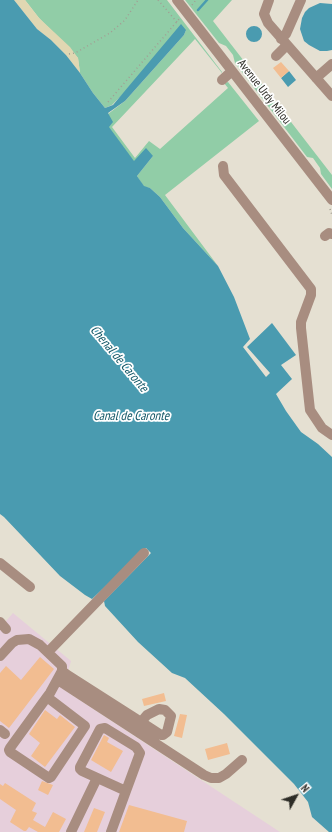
<!DOCTYPE html>
<style>
body{margin:0}
#map{position:relative;width:332px;height:832px;overflow:hidden;background:#e5e0d2;font-family:"PT Sans Narrow",sans-serif}
canvas{display:block}
.north{position:absolute;left:276px;top:776px;width:40px;height:40px;-webkit-text-stroke:3px #fff;paint-order:stroke;rotate:50deg;font-size:11px;font-weight:700;line-height:16px;text-align:center;color:#2e2d27}
.north::after{content:'';display:block;margin:auto;width:14px;height:18px;background:#2e2d27;clip-path:polygon(50% 0,100% 100%,50% 72%,0 100%)}
</style>
<div id="map">
<canvas width="332" height="832"></canvas>
<div class="north">N</div>
</div>
<script>
const c = document.querySelector('canvas').getContext('2d');
c.lineJoin = 'round';
function fillPath(path, color) { c.fillStyle = color; c.fill(path, 'evenodd'); }
const poly = rows => new Path2D(rows.map(r => 'M' + r).join(''));
function stroke(path, color, width, dash) { c.strokeStyle = color; c.lineWidth = width; c.lineCap = dash ? 'butt' : 'round'; c.setLineDash(dash || []); c.stroke(path); }
function label(font, color, halo, rows, align = 'center') {
  c.font = font + ' "PT Sans Narrow",sans-serif'; c.lineWidth = 3.5; c.setLineDash([]); c.textBaseline = 'middle'; c.strokeStyle = halo; c.fillStyle = color; for (const [text, x, y, turn = 0] of rows) {
    c.save(); c.translate(x, y); c.rotate((+turn || 0) * Math.PI / 180); c.textAlign = isNaN(turn) ? turn : align; if (halo) c.strokeText(text, 0, 0); c.fillText(text, 0, 0); c.restore();
  }
}
fillPath(poly([
 [13,613,71,661,63,689,280,832,0,832,0,628]
]), '#e6cfdb');
fillPath(poly([
 [25,0,167,0,222,72,222,73,195,39,112,127,135,158,149,141,160,149,228,88,224,83,228,82,259,121,165,195,218,266,183,228,160,197,150,188,144,187,137,176,153,156,134,162,108,127,110,118,108,114,125,101,184,35,186,30,112,105,105,108,93,93,80,73,78,58,39,18],
 [185,0,232,0,213,21,332,175,332,189,321,174,320,168,313,158,307,157,235,63,233,55,226,46,219,43]
]), '#91cda7');
fillPath(poly([
 [14,0,25,0,39,18,70,47,78,58,80,73,66,55,51,40,37,29]
]), '#e0d7b2');
fillPath(poly([
 [0,0,14,0,37,29,51,40,66,55,80,73,93,93,105,108,113,105,181,24,186,30,184,35,125,101,108,113,113,122,109,127,134,161,146,148,153,156,137,176,144,186,150,188,160,197,183,228,218,266,234,297,250,339,243,347,266,377,270,373,247,347,272,323,296,355,281,365,292,379,276,394,286,411,301,432,318,444,332,457,332,832,329,832,312,817,308,802,294,784,224,714,185,678,172,673,138,642,105,606,104,601,151,553,146,548,92,599,85,595,60,576,4,517,0,514],
 [320,3,332,4,332,50,327,51,320,51,309,45,304,41,300,29,302,18,305,12,309,8],
 '246 34a8 8 0 1 1 16 0a8 8 0 1 1-16 0Z',
 [289,71,296,80,288,87,281,78]
]), '#4a9bb0');
stroke(poly([
 [198,10,207,0]
]), '#4a9bb0', 2.5);
fillPath(poly([
 [281,62,289,71,281,78,273,68],
 [40,657,54,669,9,728,0,721,0,673,6,666,21,680],
 [164,693,166,701,144,706,142,699],
 [45,710,57,719,60,715,75,727,45,767,31,756,40,743,29,734],
 [180,714,187,715,182,738,174,736],
 [104,735,109,738,107,742,123,751,111,772,91,760],
 [227,743,230,754,208,760,205,749],
 [42,781,53,785,48,795,38,790],
 [5,783,36,803,32,811,37,813,33,820,45,827,53,812,66,819,59,832,38,832,29,827,26,831,24,831,10,822,16,810,0,799,0,784,3,786],
 [129,805,187,821,184,832,119,832],
 [94,808,105,812,97,832,84,832]
]), '#f2bd91');
stroke(poly([
 [158,0,177,22],
 [192,5,196,0],
 [69,54,75,53,110,33,125,20,138,0],
 [108,102,180,18],
 [330,209,332,215]
]), '#a29e93', 1.5, [1, 3]);
stroke(poly([
 [177,0,332,200],
 [269,0,264,14,268,23,332,96],
 [281,39,286,34,301,0],
 [276,56,287,45],
 [316,78,332,64],
 [222,80,232,71],
 [223,166,224,175,311,289,311,295,301,322,301,328,310,410,322,428,332,435],
 [325,236,329,233,332,234],
 [0,563,30,587],
 [0,622,6,629],
 [48,652,144,553],
 [0,656,12,643,17,640,29,639,40,645,62,666,62,671,50,693,47,697,10,748,9,750,10,752,49,778,51,777,85,726,47,697],
 [62,671,69,676,141,722,161,735,163,735,167,732,171,716,165,710,159,709,147,715,141,722],
 [58,680,204,775,211,778,219,778,226,774,242,760],
 [0,730,5,734],
 [71,832,97,778],
 [111,832,126,791,140,753,136,747,105,728,100,729,80,767,80,769,82,771,126,791]
]), '#a88d80', 10);
label('12px', '#2e2d27', '#fff', [
 ["Avenue Urdy Milou",264,92,52]
]);
label('italic 13px', '#135766', '#fff', [
 ["Chenal de Caronte",119,359,50],
 ["Canal de Caronte",131,416]
]);
</script>
